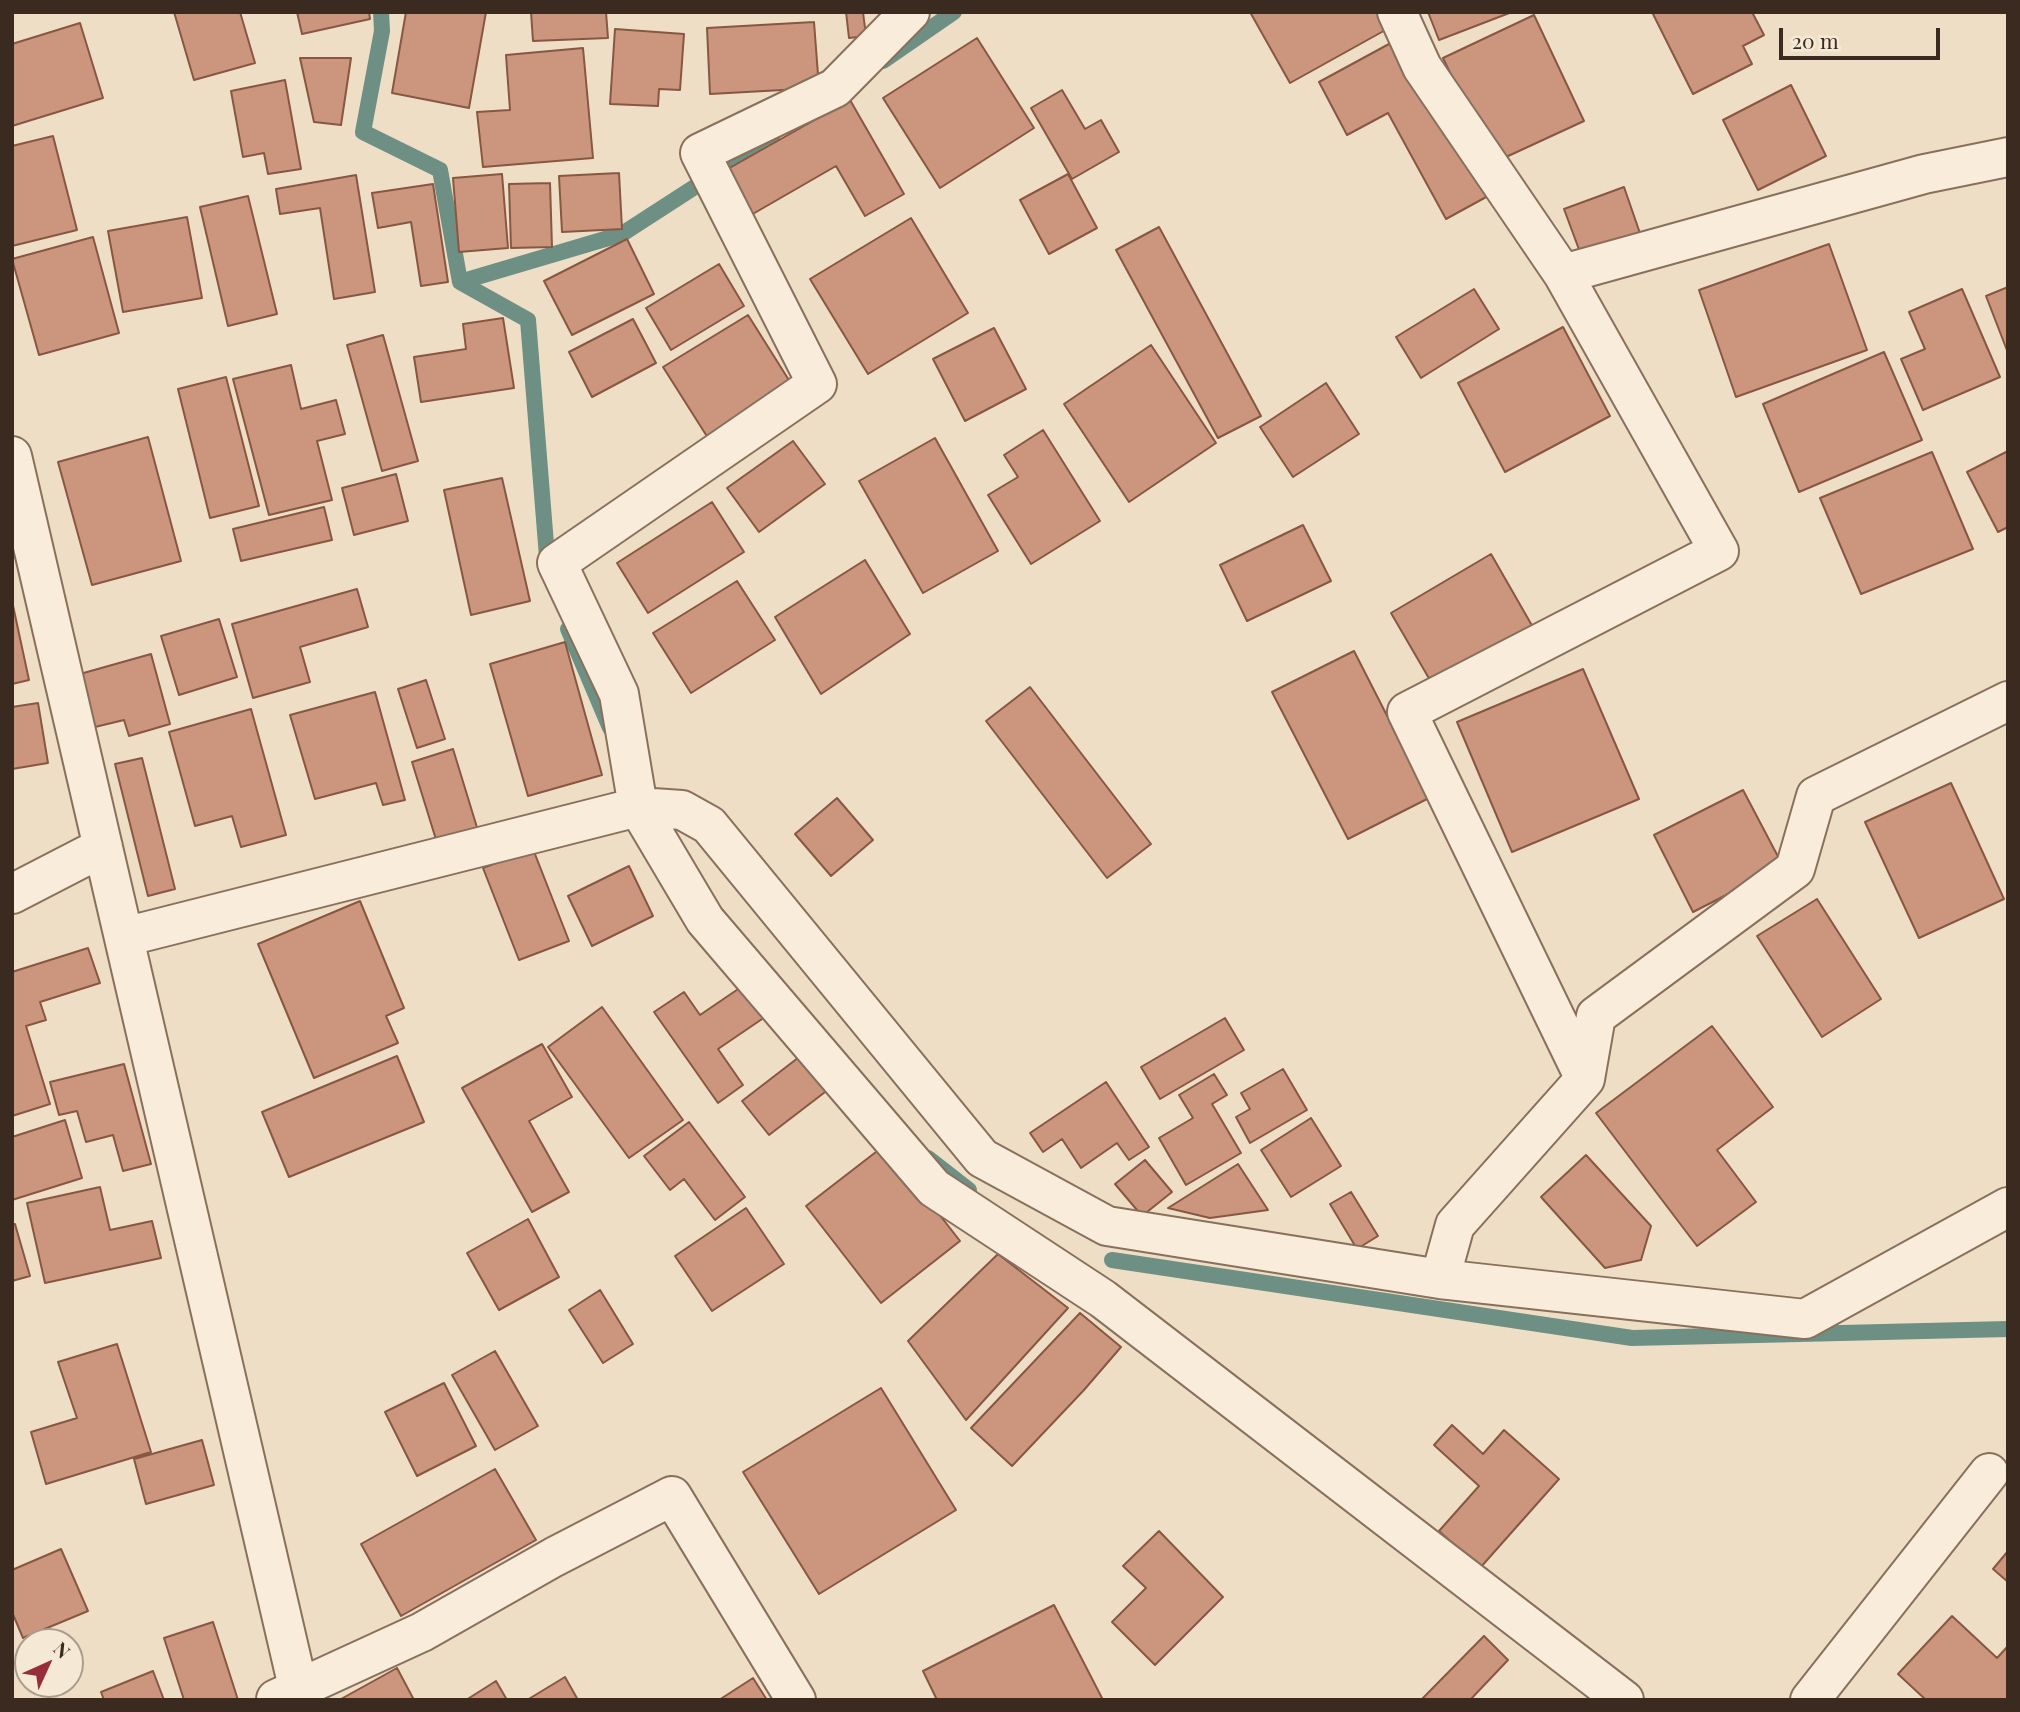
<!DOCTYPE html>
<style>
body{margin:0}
#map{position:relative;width:2020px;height:1712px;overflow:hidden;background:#eedec6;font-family:"Playfair Display",serif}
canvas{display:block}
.frame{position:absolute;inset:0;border:14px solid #3a2a1f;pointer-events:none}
.north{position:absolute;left:14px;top:1628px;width:70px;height:70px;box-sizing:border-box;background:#f5e9d6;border:2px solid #aa9d8d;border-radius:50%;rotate:45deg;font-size:19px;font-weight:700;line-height:28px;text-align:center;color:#3a2a1f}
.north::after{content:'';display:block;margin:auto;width:24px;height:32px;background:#972d38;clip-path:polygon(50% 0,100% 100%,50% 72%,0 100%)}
.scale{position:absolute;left:1779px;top:28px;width:161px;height:32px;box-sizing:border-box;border:4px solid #3a2a1f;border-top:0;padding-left:9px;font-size:21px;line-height:24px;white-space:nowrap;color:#3a2a1f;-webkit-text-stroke:5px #f5e9d6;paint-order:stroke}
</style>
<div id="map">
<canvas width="2020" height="1712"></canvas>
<div class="frame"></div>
<div class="north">N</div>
<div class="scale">20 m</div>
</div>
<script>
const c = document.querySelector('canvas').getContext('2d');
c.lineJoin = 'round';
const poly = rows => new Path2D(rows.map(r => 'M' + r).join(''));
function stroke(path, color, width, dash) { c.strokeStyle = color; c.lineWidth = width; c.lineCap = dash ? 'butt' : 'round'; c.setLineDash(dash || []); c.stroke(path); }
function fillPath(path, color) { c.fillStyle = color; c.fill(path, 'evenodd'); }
stroke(poly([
 [381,12,382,31,363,132,440,170,460,282,528,320,548,569],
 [883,61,954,12],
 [460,282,622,234,772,137],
 [568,629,610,728],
 [928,1158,969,1190],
 [1112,1260,1632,1338,2008,1329]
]), '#6e9084', 16);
const building = poly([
 [174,12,240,12,255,63,194,80,174,12],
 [297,12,369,12,370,19,302,34,297,12],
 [406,12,486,12,469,108,392,93,406,12],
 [531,12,606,12,608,38,533,41,531,12],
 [846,12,863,12,866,36,849,38,846,12],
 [1250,12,1380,12,1389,28,1290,83,1250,12],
 [1428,12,1512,12,1439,40,1428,12],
 [1652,12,1752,12,1764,35,1743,46,1752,64,1693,94,1652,12],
 [1534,15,1584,121,1493,163,1443,58,1534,15],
 [814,22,819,88,710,94,707,28,814,22],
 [80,23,103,98,12,126,12,44,80,23],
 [615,29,684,34,680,90,659,89,658,106,610,104,615,29],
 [977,38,1034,128,940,188,883,98,977,38],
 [1400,38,1488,196,1446,219,1388,113,1347,135,1319,82,1400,38],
 [583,48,593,158,483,167,477,112,510,110,506,55,583,48],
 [300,58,351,58,341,125,314,122,300,58],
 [285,80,301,169,268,174,264,153,243,157,231,91,285,80],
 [1791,85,1826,156,1758,190,1723,120,1791,85],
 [1062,90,1085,129,1101,120,1119,152,1072,179,1031,108,1062,90],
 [850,100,904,194,865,216,836,166,751,215,726,170,850,100],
 [53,136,77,230,12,246,12,146,53,136],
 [619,173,622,229,562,232,559,176,619,173],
 [502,174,508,248,459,252,453,178,502,174],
 [1068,174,1097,228,1049,254,1020,200,1068,174],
 [356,175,375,292,334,299,320,208,280,214,276,189,356,175],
 [550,183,552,247,511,248,509,184,550,183],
 [433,184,448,282,421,286,411,222,378,228,372,193,433,184],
 [1624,187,1643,242,1584,263,1564,209,1624,187],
 [248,196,277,314,228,326,200,207,248,196],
 [187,217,202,298,123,312,108,231,187,217],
 [911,218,968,313,868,374,810,279,911,218],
 [1159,227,1261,416,1218,438,1116,250,1159,227],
 [93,237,119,333,39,355,12,259,93,237],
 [627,239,654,294,572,335,544,281,627,239],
 [1829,244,1867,350,1736,397,1699,290,1829,244],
 [719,264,744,306,671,350,646,308,719,264],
 [2008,287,2008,353,1986,296,2008,287],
 [1474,289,1499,329,1421,378,1396,337,1474,289],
 [1962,289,2000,377,1923,410,1901,359,1925,349,1909,312,1962,289],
 [748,315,792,385,708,438,663,367,748,315],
 [503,318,514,388,421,402,414,357,466,349,463,324,503,318],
 [633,319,656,363,592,397,569,352,633,319],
 [1563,327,1610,416,1505,472,1458,383,1563,327],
 [994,328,1026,389,965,421,933,359,994,328],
 [383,335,418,461,382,471,347,345,383,335],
 [1151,345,1216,443,1129,502,1064,404,1151,345],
 [1884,352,1922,440,1799,492,1763,404,1884,352],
 [291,365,301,409,336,400,345,434,317,441,332,500,269,515,233,379,291,365],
 [226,377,259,506,210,518,178,389,226,377],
 [1326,383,1359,434,1293,477,1260,427,1326,383],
 [1043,430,1100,521,1031,564,988,495,1018,477,1004,455,1043,430],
 [148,437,181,561,92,585,58,462,148,437],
 [935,438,998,551,923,593,859,481,935,438],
 [793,441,825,484,759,532,727,488,793,441],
 [2008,451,2008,527,1998,532,1967,472,2008,451],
 [1932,452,1973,549,1861,594,1820,498,1932,452],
 [396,474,408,521,354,535,342,488,396,474],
 [502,478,530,601,471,615,444,490,502,478],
 [712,502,744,552,648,613,617,563,712,502],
 [324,507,332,540,241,561,233,529,324,507],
 [1303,525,1331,581,1247,621,1220,565,1303,525],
 [1491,554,1534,629,1434,687,1391,613,1491,554],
 [865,560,910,634,821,694,775,617,865,560],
 [737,581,775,640,691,693,653,633,737,581],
 [357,589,368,627,300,647,310,682,253,698,232,624,357,589],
 [12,601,29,680,12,684,12,601],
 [219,619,237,677,179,695,161,636,219,619],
 [565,642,602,775,528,796,490,664,565,642],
 [1354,651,1429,798,1348,839,1272,692,1354,651],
 [151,654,170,724,129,736,124,720,95,727,80,674,151,654],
 [1583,669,1639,799,1512,852,1457,722,1583,669],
 [426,680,445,739,417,748,398,689,426,680],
 [1030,687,1151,844,1107,878,986,721,1030,687],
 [375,692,405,800,383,805,376,783,315,799,290,715,375,692],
 [38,703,48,763,12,769,12,707,38,703],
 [251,709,286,835,241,847,232,816,195,826,169,732,251,709],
 [453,749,479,834,438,846,412,762,453,749],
 [142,758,175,889,148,896,115,764,142,758],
 [1951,783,2004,899,1919,938,1865,822,1951,783],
 [1743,790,1783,866,1693,912,1654,835,1743,790],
 [837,798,873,840,831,876,795,834,837,798],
 [533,849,569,941,519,960,483,868,533,849],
 [629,866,653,916,592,946,568,896,629,866],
 [1817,899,1881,999,1822,1037,1757,936,1817,899],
 [360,901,404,1008,386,1016,398,1043,314,1078,258,944,360,901],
 [88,948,100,983,40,1002,46,1020,26,1026,50,1104,12,1116,12,972,88,948],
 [747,983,768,1015,718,1049,743,1085,718,1103,654,1012,684,992,700,1015,747,983],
 [602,1007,683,1120,629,1158,548,1047,602,1007],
 [1225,1018,1244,1050,1160,1099,1141,1067,1225,1018],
 [1712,1026,1773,1107,1717,1150,1756,1202,1697,1246,1596,1113,1712,1026],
 [542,1044,572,1097,529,1121,569,1192,532,1212,462,1088,542,1044],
 [803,1054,829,1089,769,1135,742,1101,803,1054],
 [397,1056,424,1122,289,1177,262,1112,397,1056],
 [124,1064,151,1164,123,1171,113,1135,86,1142,77,1111,59,1115,50,1082,124,1064],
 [1283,1069,1307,1110,1250,1143,1236,1117,1250,1109,1241,1093,1283,1069],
 [1214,1074,1227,1095,1212,1104,1241,1153,1186,1185,1159,1138,1193,1118,1179,1095,1214,1074],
 [1106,1082,1149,1147,1129,1160,1117,1143,1081,1168,1062,1139,1043,1152,1030,1133,1106,1082],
 [1311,1118,1341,1166,1291,1197,1261,1150,1311,1118],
 [65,1120,82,1178,12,1200,12,1137,65,1120],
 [689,1122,745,1197,715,1220,684,1179,670,1190,644,1156,689,1122],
 [885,1145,960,1241,881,1303,806,1206,885,1145],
 [1586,1155,1651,1226,1641,1260,1605,1268,1541,1197,1586,1155],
 [1145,1160,1172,1192,1142,1216,1115,1184,1145,1160],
 [1238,1164,1268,1210,1210,1218,1168,1208,1238,1164],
 [100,1187,110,1230,152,1221,161,1258,45,1283,27,1203,100,1187],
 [1351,1192,1378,1236,1357,1249,1330,1204,1351,1192],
 [746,1208,784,1264,712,1311,675,1256,746,1208],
 [528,1219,559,1277,499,1310,467,1253,528,1219],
 [15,1224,30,1276,12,1281,12,1225,15,1224],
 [998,1254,1068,1308,966,1420,908,1341,998,1254],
 [600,1290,633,1344,603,1363,569,1310,600,1290],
 [1080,1313,1121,1347,1084,1390,1012,1466,971,1428,1080,1313],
 [117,1344,151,1452,46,1484,31,1432,77,1418,58,1362,117,1344],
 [495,1351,538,1426,495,1450,452,1375,495,1351],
 [444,1383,476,1446,417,1476,385,1412,444,1383],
 [881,1388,956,1510,819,1594,743,1472,881,1388],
 [1452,1425,1483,1454,1504,1430,1559,1479,1480,1568,1439,1531,1479,1486,1434,1445,1452,1425],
 [202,1440,214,1485,146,1504,134,1459,202,1440],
 [495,1469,536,1540,401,1616,361,1544,495,1469],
 [1159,1531,1223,1597,1155,1665,1112,1622,1146,1588,1123,1566,1159,1531],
 [61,1549,88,1611,23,1638,12,1612,12,1570,61,1549],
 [2008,1551,2008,1582,1993,1569,2008,1551],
 [1054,1605,1103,1700,937,1700,923,1671,1054,1605],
 [1952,1616,1997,1658,2008,1646,2008,1700,1926,1700,1898,1674,1952,1616],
 [213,1622,238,1700,184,1700,164,1638,213,1622],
 [1484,1636,1508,1660,1470,1700,1421,1700,1484,1636],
 [397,1668,414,1700,341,1700,341,1699,397,1668],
 [153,1671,164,1700,104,1700,101,1692,153,1671],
 [565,1677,578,1700,527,1700,565,1677],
 [753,1678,767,1700,719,1700,753,1678],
 [496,1681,507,1700,466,1700,496,1681]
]);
fillPath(building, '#cb967d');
stroke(building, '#885742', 2);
const street = poly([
 [910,12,835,88,700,153,817,384,557,563,619,694,638,807,705,920,934,1188,1103,1299,1624,1700],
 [1397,12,1422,67,1563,274],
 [12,456,298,1687,303,1700],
 [12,894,103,847],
 [124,937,638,807,682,810,709,825,982,1158,1107,1226,1440,1279,1805,1319,2008,1207],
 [1585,1079,1407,712,1719,551,1563,274,1924,174,2008,157],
 [1440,1279,1455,1225,1585,1079,1596,1016,1795,869,1816,796,2008,701],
 [276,1699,422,1632,554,1557,672,1496,796,1700],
 [1810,1700,1989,1473]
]);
stroke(street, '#89705c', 42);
stroke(street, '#f9ecda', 38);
</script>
